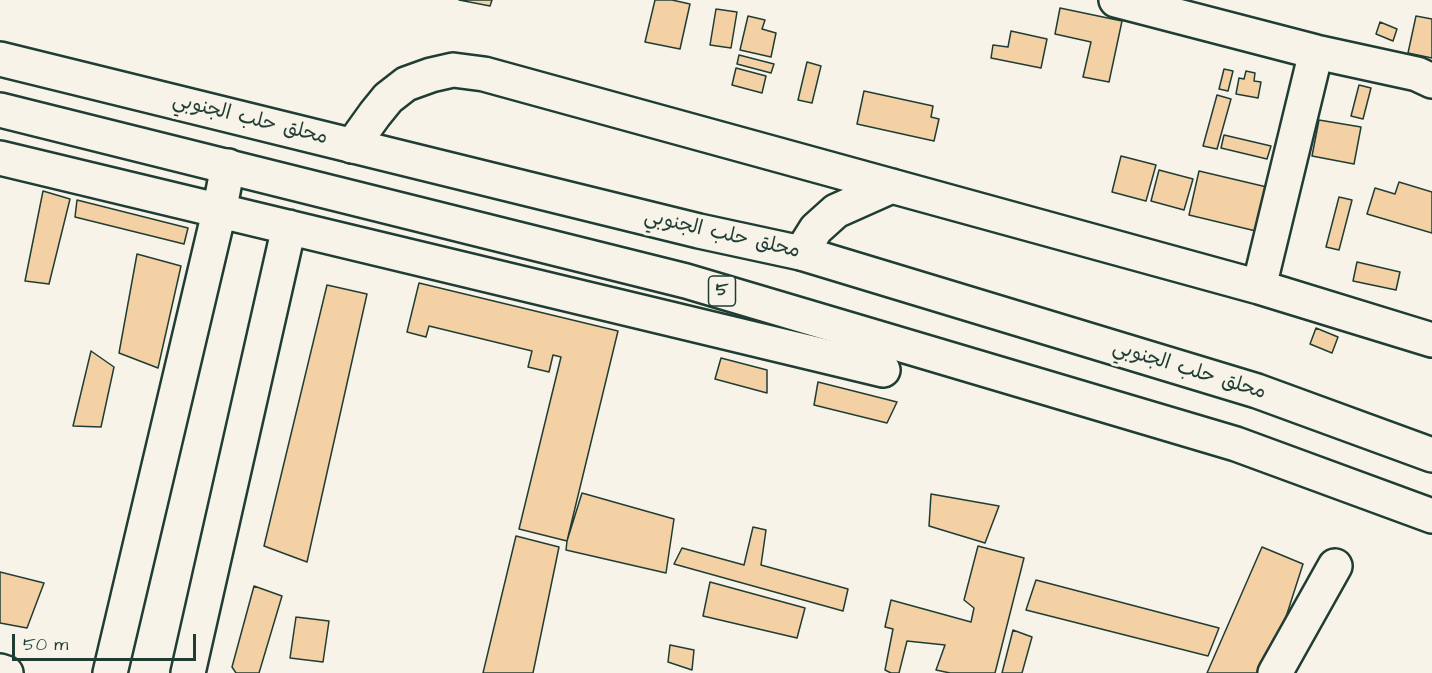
<!DOCTYPE html>
<meta charset="utf-8">
<style>
body{margin:0}
#map{position:relative;width:1432px;height:673px;overflow:hidden;background:#f7f3e8;font-family:"Architects Daughter",sans-serif}
canvas{display:block}
.scale{position:absolute;left:12px;top:634px;width:184px;height:27px;box-sizing:border-box;border:3px solid #1f3d34;border-top:0;padding-left:8px;font-size:18px;line-height:21px;white-space:nowrap;color:#1f3d34;-webkit-text-stroke:4px #f7f3e8;paint-order:stroke}
</style>
<div id="map">
<canvas width="1432" height="673"></canvas>
<div class="scale">50 m</div>
</div>
<script>
const c = document.querySelector('canvas').getContext('2d');
c.lineJoin = 'round';
function fillPath(path, color) { c.fillStyle = color; c.fill(path, 'evenodd'); }
const poly = rows => new Path2D(rows.map(r => 'M' + r).join(''));
function stroke(path, color, width, dash) { c.strokeStyle = color; c.lineWidth = width; c.lineCap = dash ? 'butt' : 'round'; c.setLineDash(dash || []); c.stroke(path); }
function label(font, color, halo, rows, align = 'center') {
  c.font = font + ' "Architects Daughter","Playpen Sans Arabic",sans-serif'; c.lineWidth = 6; c.setLineDash([]); c.textBaseline = 'middle'; c.strokeStyle = halo; c.fillStyle = color; for (const [text, x, y, turn = 0] of rows) {
    c.save(); c.translate(x, y); c.rotate((+turn || 0) * Math.PI / 180); c.textAlign = isNaN(turn) ? turn : align; if (halo) c.strokeText(text, 0, 0); c.fillText(text, 0, 0); c.restore();
  }
}
const building = poly([
 [459,0,492,0,490,6,459,0],
 [655,0,672,0,690,4,680,49,645,42,655,0],
 [1060,8,1122,21,1109,82,1083,77,1091,42,1055,34,1060,8],
 [716,9,737,12,731,48,710,45,716,9],
 [748,16,765,20,762,29,776,33,771,57,740,50,748,16],
 [1416,16,1432,19,1432,58,1408,53,1416,16],
 [1380,22,1397,29,1393,41,1376,34,1380,22],
 [1011,31,1047,39,1041,68,991,58,993,45,1008,47,1011,31],
 [739,55,774,64,771,73,737,64,739,55],
 [807,62,821,66,812,103,798,100,807,62],
 [736,68,766,76,762,93,732,85,736,68],
 [1224,69,1233,71,1228,91,1219,89,1224,69],
 [1246,71,1255,73,1254,81,1261,82,1258,98,1236,94,1239,78,1244,79,1246,71],
 [1359,85,1371,88,1363,119,1351,116,1359,85],
 [864,91,933,106,931,117,939,119,934,141,857,124,864,91],
 [1217,95,1231,99,1217,149,1203,146,1217,95],
 [1319,120,1361,127,1354,164,1312,156,1319,120],
 [1224,135,1271,146,1267,159,1221,148,1224,135],
 [1121,156,1156,165,1146,201,1112,192,1121,156],
 [1159,170,1193,179,1184,210,1151,201,1159,170],
 [1199,171,1271,188,1260,232,1189,215,1199,171],
 [1399,182,1432,192,1432,233,1367,214,1375,188,1395,194,1399,182],
 [43,191,70,199,49,284,25,281,43,191],
 [1339,197,1352,200,1339,250,1326,247,1339,197],
 [77,200,188,228,184,244,75,217,77,200],
 [137,254,181,266,158,368,119,353,137,254],
 [1357,262,1400,272,1396,290,1353,281,1357,262],
 [419,283,618,331,567,541,519,529,561,357,553,355,549,372,528,367,532,351,429,326,426,337,407,332,419,283],
 [327,285,367,294,307,562,264,546,327,285],
 [1316,328,1338,337,1332,353,1310,344,1316,328],
 [91,351,114,367,101,427,73,426,91,351],
 [721,358,767,370,767,393,715,379,721,358],
 [818,382,897,402,887,423,814,405,818,382],
 [582,493,674,519,666,573,566,550,567,541,582,493],
 [931,494,999,506,985,543,929,526,931,494],
 [753,527,766,530,761,565,848,589,843,611,674,564,682,548,744,565,753,527],
 [516,536,559,547,533,673,483,673,516,536],
 [978,546,1024,558,995,673,950,673,936,670,945,645,907,641,899,673,891,673,885,670,893,629,885,627,891,600,971,622,974,608,964,600,978,546],
 [1262,547,1303,564,1277,645,1260,673,1207,673,1262,547],
 [0,572,44,583,27,628,0,623,0,572],
 [1036,580,1219,628,1208,656,1026,610,1036,580],
 [710,582,805,608,797,638,703,616,710,582],
 [254,586,282,596,259,673,236,673,232,667,254,586],
 [296,617,329,621,323,662,290,658,296,617],
 [1013,630,1032,637,1022,673,1002,673,1013,630],
 [670,645,694,650,692,670,668,662,670,645]
]);
fillPath(building, '#f3d1a4');
stroke(building, '#1f3d34', 1.5);
const minor = poly([
 [1116,0,1316,52,1417,74,1432,81],
 [352,146,375,114,388,98,406,84,431,75,453,70,484,74,1259,287,1432,340],
 [0,158,883,370],
 [801,253,816,229,836,211,892,186],
 [1259,287,1316,52],
 [0,671,6,673],
 [110,673,219,212,228,166],
 [188,673,289,227],
 [1275,673,1335,566]
]);
const highway = poly([
 [0,59,699,231,801,253,1257,391,1432,455],
 [0,110,686,281,1236,444,1432,516]
]);
stroke(minor, '#1f3d34', 38);
stroke(highway, '#1f3d34', 38);
stroke(minor, '#f7f3e8', 33);
stroke(highway, '#f7f3e8', 33);
for (const [x, y, w] of [
 [722,291,27]
]) { const box = new Path2D(); box.roundRect(x - w / 2, y - 15, w, 30, 4.5); c.fillStyle = '#f7f3e8'; c.fill(box); stroke(box, '#1f3d34', 1.5); }
label('bold 18px', '#1f3d34', null, [
 ["5",722,291]
]);
label('20px', '#1f3d34', '#f7f3e8', [
 ["محلق حلب الجنوبي",250,120,14],
 ["محلق حلب الجنوبي",722,235,13],
 ["محلق حلب الجنوبي",1189,371,17]
]);
</script>
